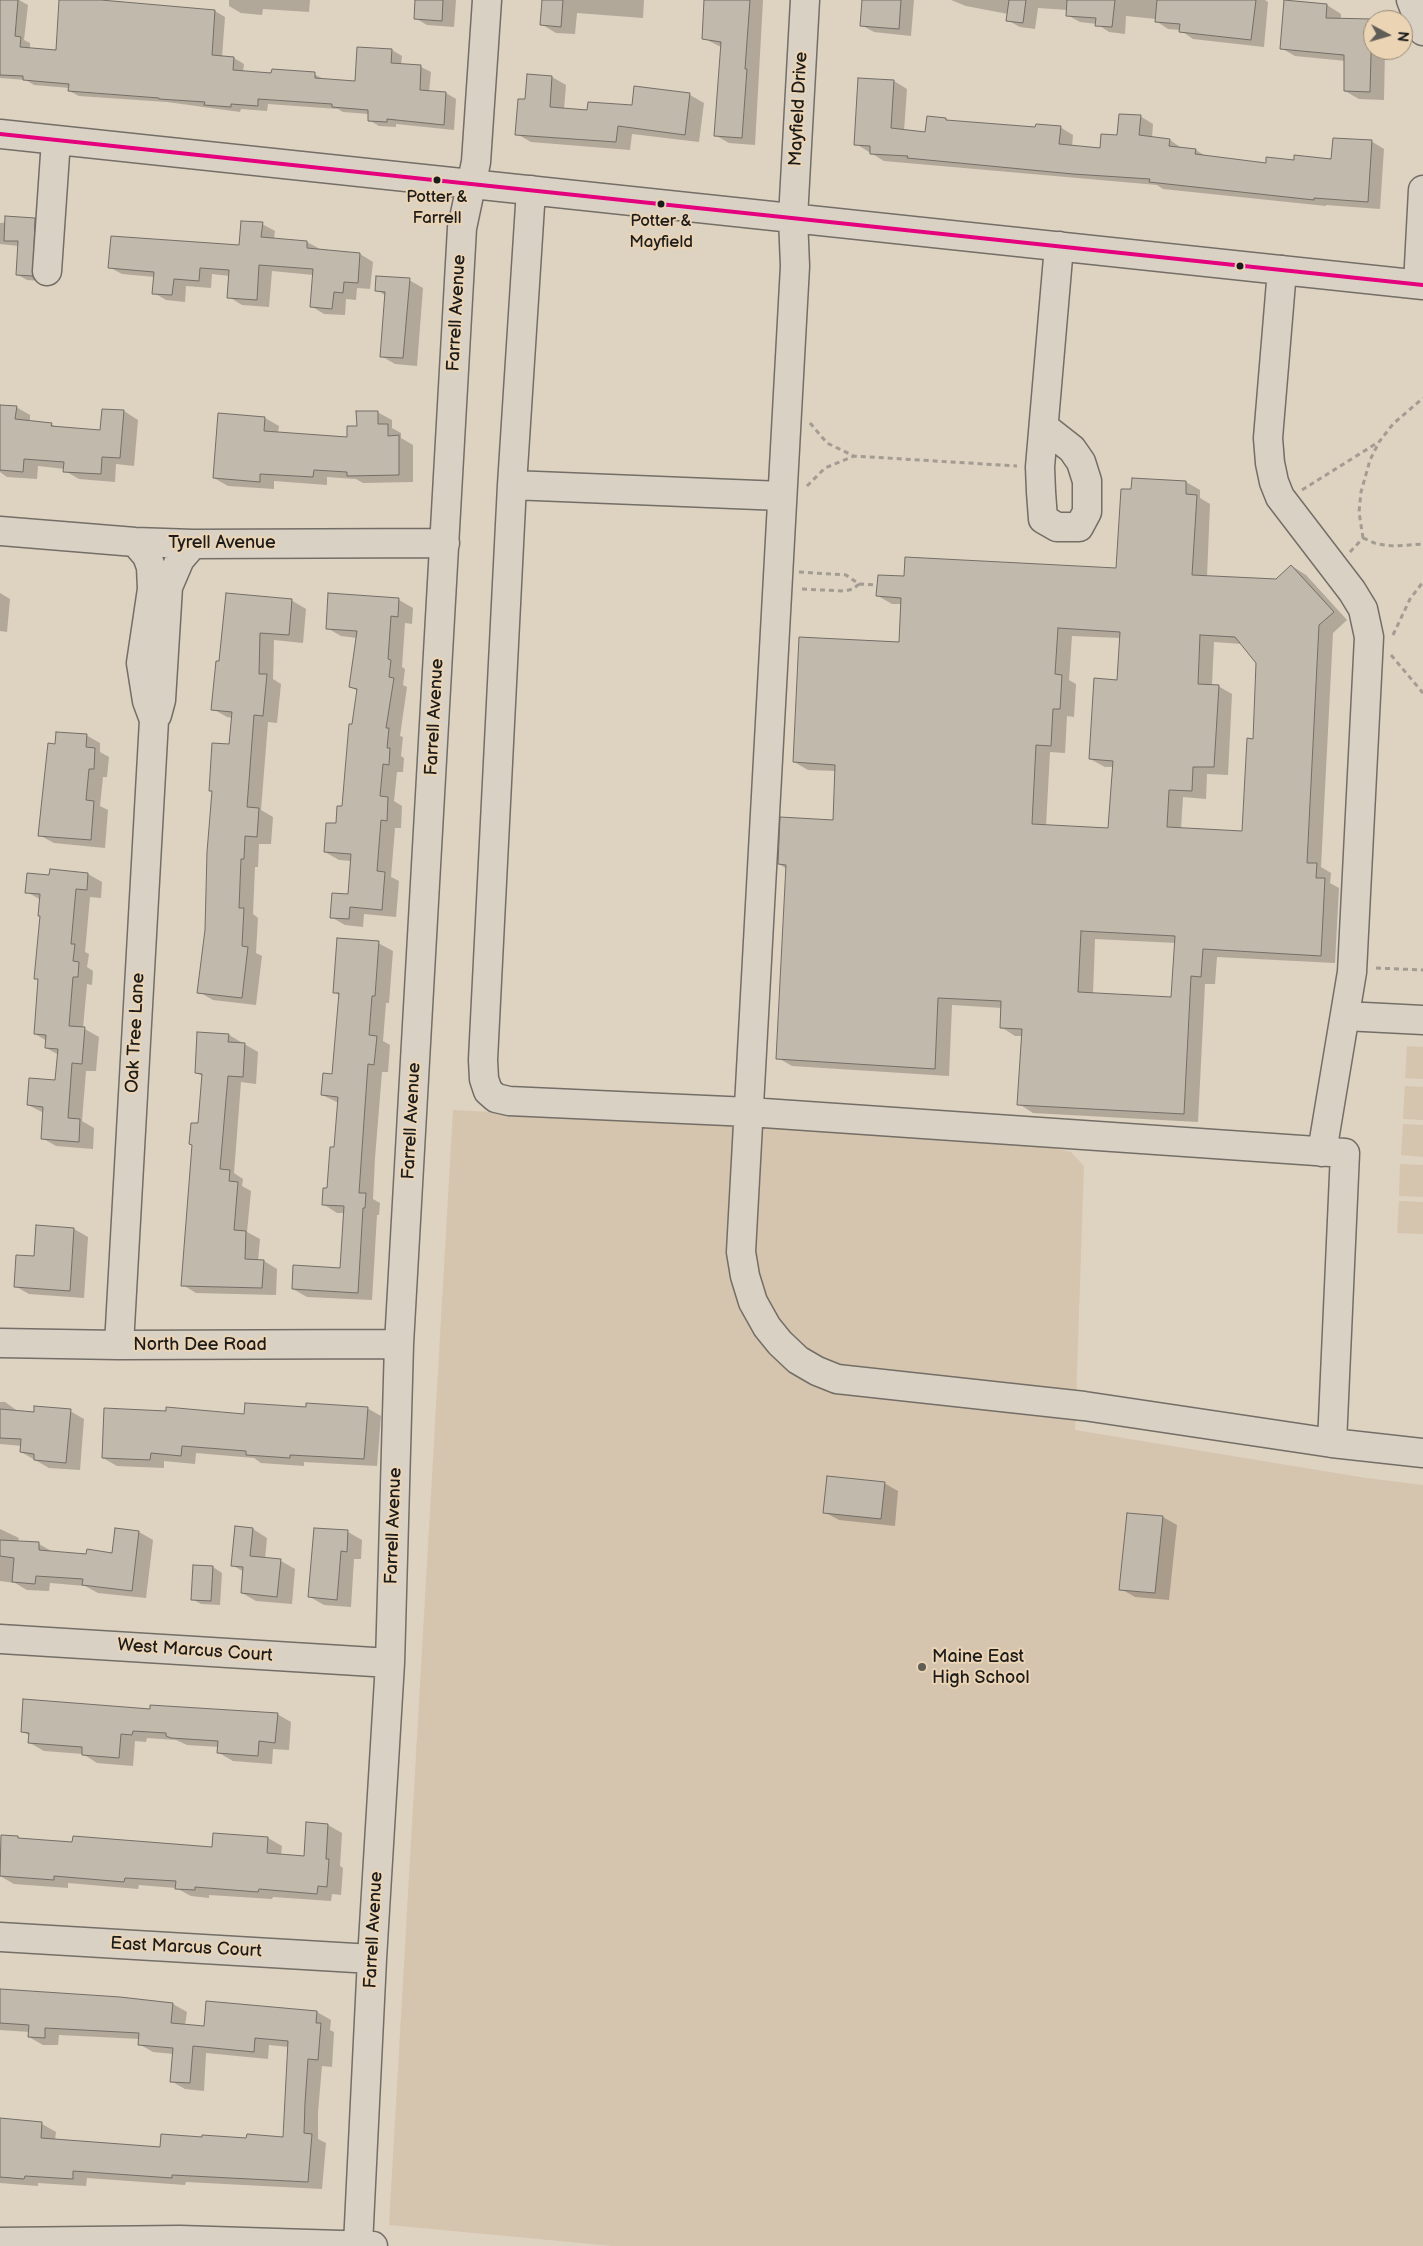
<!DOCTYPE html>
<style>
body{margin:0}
#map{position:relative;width:1423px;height:2246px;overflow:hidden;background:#ded2c1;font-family:"Balsamiq Sans",sans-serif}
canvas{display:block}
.north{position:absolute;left:1363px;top:10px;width:50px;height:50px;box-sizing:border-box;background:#ebd4b4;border:1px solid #988a77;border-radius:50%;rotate:96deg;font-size:14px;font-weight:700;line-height:20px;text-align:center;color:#1c1c1c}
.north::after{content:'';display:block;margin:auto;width:18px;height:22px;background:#605c56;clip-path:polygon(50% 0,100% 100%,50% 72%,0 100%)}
</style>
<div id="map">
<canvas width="1423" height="2246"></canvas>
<div class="north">N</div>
</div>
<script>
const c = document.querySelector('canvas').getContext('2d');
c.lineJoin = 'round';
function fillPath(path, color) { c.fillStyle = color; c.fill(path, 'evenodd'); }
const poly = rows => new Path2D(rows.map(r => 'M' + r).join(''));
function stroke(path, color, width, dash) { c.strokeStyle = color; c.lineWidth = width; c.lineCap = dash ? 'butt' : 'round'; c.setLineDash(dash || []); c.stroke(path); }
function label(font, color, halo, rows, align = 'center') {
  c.font = font + ' "Balsamiq Sans",sans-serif'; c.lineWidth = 4; c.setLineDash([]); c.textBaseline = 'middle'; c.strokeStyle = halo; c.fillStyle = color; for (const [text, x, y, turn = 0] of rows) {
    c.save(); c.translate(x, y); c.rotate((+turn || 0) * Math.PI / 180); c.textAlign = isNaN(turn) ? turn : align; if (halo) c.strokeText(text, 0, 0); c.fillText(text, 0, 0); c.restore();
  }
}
fillPath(poly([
 [1407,1046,1423,1047,1423,1079,1405,1078],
 [1405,1086,1423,1087,1423,1120,1403,1119],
 [453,1110,973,1136,1043,1146,1071,1152,1084,1166,1075,1430,1366,1478,1423,1485,1423,2246,613,2246,389,2225],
 [1403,1124,1423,1125,1423,1157,1401,1155],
 [1400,1164,1423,1165,1423,1197,1399,1196],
 [1399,1201,1423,1202,1423,1234,1397,1233]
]), '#d5c4ae');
fillPath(poly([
 [0,0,19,0,28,5,24,40,30,43,30,49,57,51,78,0,87,0,215,11,225,17,222,57,234,58,244,64,243,72,314,74,325,80,356,82,358,48,392,50,402,56,401,65,421,67,431,72,429,92,446,93,456,99,454,130,396,124,396,127,379,126,369,120,369,114,343,112,338,109,268,104,267,111,241,109,240,112,167,102,79,96,69,91,70,88,34,85,26,80,0,78],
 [229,0,310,0,309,12,263,9,262,15,241,13,229,6],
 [416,0,456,0,454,27,427,25,415,18],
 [543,0,644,0,643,18,577,13,575,34,556,33,541,24],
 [706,0,763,0,755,145,729,143,715,135,721,47,703,38],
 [863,0,914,0,911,36,874,32,861,25],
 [951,0,1265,0,1268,2,1264,47,1193,39,1180,30,1168,29,1156,21,1156,19,1126,16,1125,34,1109,32,1097,24,1080,22,1067,15,1068,10,1038,8,1035,29,1020,27,1007,20,1008,14,966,6],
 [1285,1,1327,5,1341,14,1341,19,1373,21,1373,50,1385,50,1384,100,1359,99,1345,91,1346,61,1295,56,1281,48],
 [552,77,566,85,564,109,589,111,633,107,635,88,690,95,704,103,699,142,632,134,630,150,531,142,517,134,527,101],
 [894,81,907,89,904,131,926,133,946,120,949,121,1036,129,1060,127,1073,135,1072,147,1101,150,1140,116,1153,124,1152,138,1170,140,1183,149,1196,150,1207,157,1267,164,1332,161,1371,141,1384,149,1380,209,1326,205,1326,206,1163,189,1157,185,884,161,856,144],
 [35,219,44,224,42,281,27,280,18,275,19,246,0,244,0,223],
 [262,224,275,231,274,239,307,242,320,249,360,254,373,262,370,289,357,288,356,300,346,299,345,315,324,314,311,306,314,275,272,271,269,307,242,305,229,297,230,276,212,274,211,288,186,286,185,302,166,300,154,293,155,277,122,274,109,267,240,247],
 [409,280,423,288,417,366,395,364,381,356,386,296,377,290],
 [0,406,16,407,30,415,30,422,51,424,58,428,101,431,124,411,138,420,134,466,116,464,115,482,79,479,65,471,65,469,38,466,37,479,7,477,0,472],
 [377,412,392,420,392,428,401,433,401,438,413,445,413,482,363,483,356,479,327,477,327,485,274,481,274,489,228,486,214,478,265,418,279,426,278,433,348,438],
 [1186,482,1200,490,1200,498,1210,504,1207,577,1276,580,1292,566,1306,575,1347,620,1333,633,1321,867,1331,873,1330,883,1339,888,1335,963,1217,957,1215,984,1205,984,1198,1122,1033,1113,1019,1104,1023,1036,1015,1036,1001,1027,1002,1008,952,1005,949,1076,792,1066,778,1058,787,869,779,864,834,821,836,771,808,770,794,762,900,643,902,604,892,604,878,596,905,578,1118,569,1133,491],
 [1072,636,1121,638,1118,681,1090,759,1105,767,1113,767,1110,830,1046,826,1050,752,1065,753,1067,716,1074,717,1076,684,1069,680],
 [1214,642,1242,644,1258,663,1254,740,1243,832,1181,829,1183,797,1206,799,1207,774,1228,775,1232,694,1218,686,1212,685],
 [1095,939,1176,943,1173,998,1093,994],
 [0,593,10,599,7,632,0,631],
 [291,600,306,609,303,643,274,640,273,679,281,684,277,723,268,722,261,810,273,817,271,844,259,844,258,867,255,867,253,914,258,918,256,953,262,956,256,1005,213,1000,199,992,206,930,213,792,210,791,230,746,233,718,227,717,213,709,220,662],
 [399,600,413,608,412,624,405,623,402,667,405,669,403,685,407,687,400,736,403,737,401,756,404,758,403,772,397,772,394,801,402,806,401,828,395,828,391,877,399,881,396,917,364,914,363,927,345,925,331,917,349,895,352,861,339,860,325,852,343,807,358,691,350,687,357,638,341,636,327,628],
 [86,735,100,743,100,752,109,757,107,777,103,777,100,806,108,810,105,848,54,843,39,835,56,745],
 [51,870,88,874,102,882,101,898,90,897,85,952,89,954,87,967,93,971,92,985,87,984,83,1028,99,1037,96,1071,86,1071,82,1121,94,1128,93,1149,56,1146,42,1138,44,1113,28,1105,57,1082,59,1055,46,1048,47,1041,35,1034,39,980,35,978,41,916,41,900,27,892,50,876],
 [378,943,393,951,389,1003,386,1003,383,1041,390,1045,388,1072,382,1072,375,1158,373,1199,380,1203,379,1215,377,1215,372,1300,307,1297,293,1289,341,1270,345,1213,337,1213,323,1204,328,1189,335,1149,339,1103,322,1095,333,1075,340,996,334,992],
 [229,1035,258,1052,256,1084,241,1082,234,1173,243,1179,242,1186,251,1191,247,1232,260,1239,258,1261,264,1261,277,1269,276,1295,196,1293,183,1285,203,1076,196,1073],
 [37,1226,74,1229,88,1237,84,1298,29,1294,15,1286,35,1258],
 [0,1402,5,1402,19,1412,35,1413,70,1411,84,1419,80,1470,49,1468,21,1452,22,1446,0,1444],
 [367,1408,381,1416,377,1466,304,1462,304,1466,261,1463,254,1458,196,1453,195,1464,164,1461,164,1468,117,1466,103,1458,245,1416],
 [884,1483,898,1491,895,1526,839,1520,824,1512],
 [1163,1517,1177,1525,1169,1600,1135,1597,1121,1589],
 [0,1529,19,1538,18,1542,39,1544,53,1552,87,1555,113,1554,139,1532,153,1540,146,1598,98,1593,85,1586,50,1583,49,1591,27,1590,15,1583,0,1581],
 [253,1529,267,1538,265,1559,281,1561,295,1569,292,1604,256,1601,242,1593,244,1572,232,1565],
 [315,1529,348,1532,362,1540,361,1559,354,1559,351,1607,324,1605,310,1597],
 [194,1566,213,1567,222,1573,220,1605,201,1604,192,1599],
 [151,1711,277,1714,291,1722,289,1750,273,1749,272,1764,233,1761,219,1753,219,1747,187,1745,176,1740,147,1738,146,1742,135,1741,133,1766,97,1763,83,1754,44,1751,30,1743,30,1736,22,1731],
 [307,1824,328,1825,342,1833,340,1866,343,1868,341,1895,332,1894,331,1901,273,1897,272,1899,209,1895,209,1898,191,1896,176,1888,139,1885,138,1889,68,1883,68,1888,14,1884,0,1876,2,1836,18,1837,22,1840,73,1844,213,1848,268,1838,282,1846,281,1855,305,1857],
 [0,1992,173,2004,187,2012,185,2025,205,2027,207,2003,317,2012,331,2020,330,2030,334,2032,332,2067,322,2066,318,2112,318,2139,326,2143,322,2189,186,2182,185,2185,87,2178,86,2186,38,2183,38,2186,0,2183,0,2119,42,2124,56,2132,55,2140,161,2148,247,2139,284,2138,289,2047,269,2045,268,2059,206,2053,204,2091,185,2089,171,2081,174,2054,153,2052,139,2044,140,2039,59,2035,58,2045,43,2045,29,2037,30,2032,0,2030]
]), '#0003');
const building = poly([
 [0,0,18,0,15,36,21,37,20,47,56,50,59,0,101,0,215,10,212,55,234,57,233,70,271,73,272,69,315,72,315,78,355,81,357,47,392,49,391,63,421,65,420,90,446,92,444,125,387,119,387,122,368,121,368,110,332,107,332,104,258,99,258,106,231,104,231,107,204,105,205,102,159,99,159,98,68,91,69,84,23,80,23,76,0,75,0,0],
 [415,0,443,0,442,21,414,19,415,0],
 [542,0,563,0,561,27,540,25,542,0],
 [704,0,750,0,745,69,747,69,742,138,714,136,721,42,702,39,704,0],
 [862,0,901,0,899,29,860,26,862,0],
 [1009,0,1026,0,1023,23,1006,21,1009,0],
 [1067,0,1115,0,1112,27,1095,26,1096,18,1066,16,1067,0],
 [1157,0,1256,0,1251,40,1179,32,1180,24,1155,22,1157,0],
 [1284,0,1327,4,1326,18,1372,19,1370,92,1344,91,1344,55,1280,49,1284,0],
 [527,74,552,76,550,107,587,110,588,102,632,105,634,86,690,93,685,135,618,126,616,142,515,135,518,99,525,99,527,74],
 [858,78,894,80,891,128,925,132,927,116,946,118,946,120,1035,127,1036,124,1061,126,1059,144,1100,148,1101,134,1117,135,1119,114,1141,115,1139,135,1170,139,1169,146,1196,149,1195,154,1266,163,1266,157,1294,160,1294,155,1331,159,1333,138,1372,140,1368,202,1314,198,1314,200,1149,182,1150,179,1073,174,907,158,908,156,870,154,870,146,854,145,858,78],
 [5,216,35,218,33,276,16,275,18,241,4,241,5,216],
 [241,221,263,222,261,237,307,241,307,248,360,253,358,283,344,282,343,293,334,292,332,309,310,307,313,269,259,265,257,300,227,298,229,270,200,268,199,281,174,279,172,295,152,294,154,272,108,268,111,236,239,245,241,221],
 [376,276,410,278,403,358,380,357,385,292,375,291,376,276],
 [0,405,17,406,15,419,52,423,51,426,100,430,102,409,124,410,120,458,102,457,101,474,63,472,64,462,24,459,23,472,0,470,0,405],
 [356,411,378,411,378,424,388,424,388,436,399,435,399,475,347,476,347,472,314,470,313,477,260,474,260,482,213,478,218,413,265,417,264,431,347,437,347,426,357,426,356,411],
 [1132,478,1186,481,1186,494,1197,495,1192,575,1276,579,1291,565,1334,612,1319,625,1307,863,1317,863,1316,878,1325,878,1321,956,1203,949,1201,977,1191,976,1184,1114,1017,1105,1022,1029,1000,1028,1001,1001,938,998,935,1069,776,1059,786,865,778,864,780,817,833,820,835,765,793,762,799,637,899,642,901,598,876,596,878,575,904,576,905,557,1116,568,1121,489,1131,489,1132,478],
 [1058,628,1120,632,1117,680,1094,678,1089,759,1113,761,1108,828,1032,824,1036,745,1051,746,1053,709,1060,709,1062,675,1055,674,1058,628],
 [1200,635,1235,637,1256,663,1253,739,1247,738,1242,831,1167,827,1169,790,1192,791,1193,767,1214,767,1219,685,1198,684,1200,635],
 [1081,931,1175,936,1171,997,1078,992,1081,931],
 [226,593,292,599,289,635,260,633,259,674,267,674,263,716,254,715,247,807,259,808,257,837,245,836,244,859,241,859,239,908,244,908,242,946,248,947,242,998,197,993,205,930,207,852,212,791,209,791,212,743,229,744,232,712,211,710,216,661,219,661,226,593],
 [328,593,399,598,398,617,391,616,388,659,391,660,389,677,394,678,386,728,389,728,387,748,390,748,389,765,383,764,380,796,388,797,387,821,381,820,377,871,385,872,382,910,350,907,349,919,330,918,332,893,348,894,351,854,324,852,326,823,336,823,337,806,342,806,349,724,352,724,357,689,349,687,357,631,326,629,328,593],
 [56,732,87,734,86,747,95,748,94,769,89,769,86,800,94,801,91,840,38,836,48,743,55,744,56,732],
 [50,869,88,873,87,890,76,889,71,944,75,944,73,961,79,962,78,977,73,977,69,1026,85,1027,82,1064,72,1063,68,1118,80,1119,79,1142,41,1139,43,1107,27,1105,29,1078,55,1080,58,1049,45,1048,46,1035,34,1034,38,979,34,979,40,916,38,916,40,894,25,893,27,873,49,875,50,869],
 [337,938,379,941,375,996,372,996,369,1035,377,1036,374,1065,368,1064,362,1149,359,1193,366,1193,365,1208,363,1208,358,1293,292,1289,293,1265,340,1268,344,1206,322,1205,323,1188,327,1188,330,1147,334,1147,338,1097,321,1095,323,1073,332,1074,339,993,333,993,337,938],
 [197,1032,229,1034,228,1042,245,1043,243,1077,228,1076,220,1169,230,1170,229,1181,238,1182,234,1230,246,1231,245,1259,264,1260,262,1288,181,1286,192,1145,189,1144,191,1123,198,1123,202,1074,195,1073,197,1032],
 [36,1225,74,1228,70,1291,14,1287,16,1255,34,1256,36,1225],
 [245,1403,306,1407,306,1403,368,1407,364,1459,290,1455,290,1458,246,1455,246,1451,182,1446,181,1456,151,1453,150,1460,102,1458,104,1408,166,1411,166,1407,244,1414,245,1403],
 [34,1406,71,1409,66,1463,34,1460,34,1454,20,1452,21,1439,0,1438,0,1409,34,1412,34,1406],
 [827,1476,885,1482,881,1519,823,1513,827,1476],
 [1127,1513,1163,1516,1155,1593,1119,1590,1127,1513],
 [235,1526,253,1528,250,1556,281,1559,277,1597,241,1593,243,1567,231,1566,235,1526],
 [115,1528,139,1531,132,1591,82,1585,83,1579,36,1576,35,1584,12,1582,14,1558,0,1556,0,1540,39,1542,39,1550,86,1554,87,1549,112,1553,115,1528],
 [314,1528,348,1530,347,1552,341,1551,337,1600,308,1597,314,1528],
 [193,1565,213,1566,211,1601,191,1600,193,1565],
 [23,1699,150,1709,150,1705,278,1713,275,1743,259,1741,258,1756,217,1753,218,1741,171,1738,166,1736,166,1733,133,1731,132,1735,121,1734,119,1758,82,1755,82,1747,28,1743,29,1733,21,1732,23,1699],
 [306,1822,328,1824,326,1859,329,1859,327,1887,318,1886,317,1894,259,1889,258,1892,195,1887,195,1890,175,1889,176,1881,125,1878,124,1882,54,1876,54,1880,0,1876,1,1835,18,1836,18,1838,72,1842,73,1836,212,1847,213,1833,268,1837,267,1853,304,1856,306,1822],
 [0,1989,120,1997,173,2003,171,2023,204,2026,206,2001,317,2011,316,2023,321,2023,318,2060,308,2059,305,2103,304,2133,312,2134,308,2182,172,2175,172,2178,73,2171,73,2179,25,2176,24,2179,0,2177,0,2118,42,2122,41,2138,160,2147,161,2134,202,2137,202,2135,246,2138,247,2134,283,2137,288,2041,255,2038,254,2052,193,2046,190,2083,170,2082,173,2048,138,2045,139,2033,45,2028,45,2038,28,2037,29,2025,0,2023,0,1989]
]);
fillPath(building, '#c2b9ad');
stroke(building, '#736e66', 1);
const minor = poly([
 [805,0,793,218,795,266,741,1252,745,1276,753,1302,767,1327,780,1343,798,1360,817,1371,837,1379,1084,1406,1332,1443,1423,1453],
 [1411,0,1423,31],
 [0,134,1423,285],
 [531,190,512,485,483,1060,484,1079,488,1091,496,1098,509,1101,749,1112,1345,1153,1332,1443],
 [1282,270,1268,438,1270,463,1274,482,1280,497,1352,591,1363,609,1369,637,1352,972,1322,1152],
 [47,271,56,140],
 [1418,284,1423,190],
 [1044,427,1072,449,1081,462,1087,481,1087,512,1079,527,1057,527,1043,519,1041,492,1040,467,1059,246],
 [512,485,782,496],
 [0,531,135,542,193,544,445,543],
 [157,715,161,700,168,587,180,559,193,544],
 [1345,1016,1423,1020],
 [0,1343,119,1345,399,1344],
 [119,1345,154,720,147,701,141,663,152,589,151,567,147,556,135,542],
 [0,1639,390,1663],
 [0,1937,372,1959],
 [0,2242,180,2240,373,2246],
 [358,2245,372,1959,390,1663,399,1344,462,228,476,162,487,0]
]);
stroke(minor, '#736e66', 31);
stroke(poly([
 [810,423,827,443,854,456,1017,466],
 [807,486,825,468,854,456],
 [1302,490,1377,443],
 [1363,538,1359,512,1361,492,1370,460,1379,442,1393,424,1423,398],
 [1363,538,1377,544,1394,546,1423,544],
 [1350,552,1363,538],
 [799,572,846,575,859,584,853,589,845,591,800,589],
 [859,584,877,585],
 [1393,635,1410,599,1423,582],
 [1391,655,1423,693],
 [1376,968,1423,970]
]), '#a39c93', 3, [5, 4]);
stroke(minor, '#dad1c5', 28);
stroke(poly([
 [0,134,1423,285]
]), '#e5007d', 4);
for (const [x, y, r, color] of [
 [437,180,4.5,"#1c1c1c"],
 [661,204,4.5,"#1c1c1c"],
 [1240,266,4.5,"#1c1c1c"],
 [922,1667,5,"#605c56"]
]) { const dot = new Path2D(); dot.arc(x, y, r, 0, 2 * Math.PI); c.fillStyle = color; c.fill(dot); stroke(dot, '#ebd4b4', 2); }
label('17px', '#1c1c1c', '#ebd4b4', [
 ["Potter &",437,198],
 ["Farrell",437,219],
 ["Potter &",661,222],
 ["Mayfield",661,243]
]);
label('18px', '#1c1c1c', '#ebd4b4', [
 ["Mayfield Drive",799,109,-87],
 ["Farrell Avenue",457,313,-87],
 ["Tyrell Avenue",222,543],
 ["Farrell Avenue",435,717,-87],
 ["Oak Tree Lane",136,1033,-87],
 ["Farrell Avenue",412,1121,-87],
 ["North Dee Road",200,1345],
 ["Farrell Avenue",394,1526,-88],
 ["West Marcus Court",195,1651,4],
 ["Farrell Avenue",374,1930,-87],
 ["East Marcus Court",186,1948,3]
]);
label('18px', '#1c1c1c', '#ebd4b4', [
 ["Maine East",932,1657],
 ["High School",932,1678]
], 'left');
</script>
